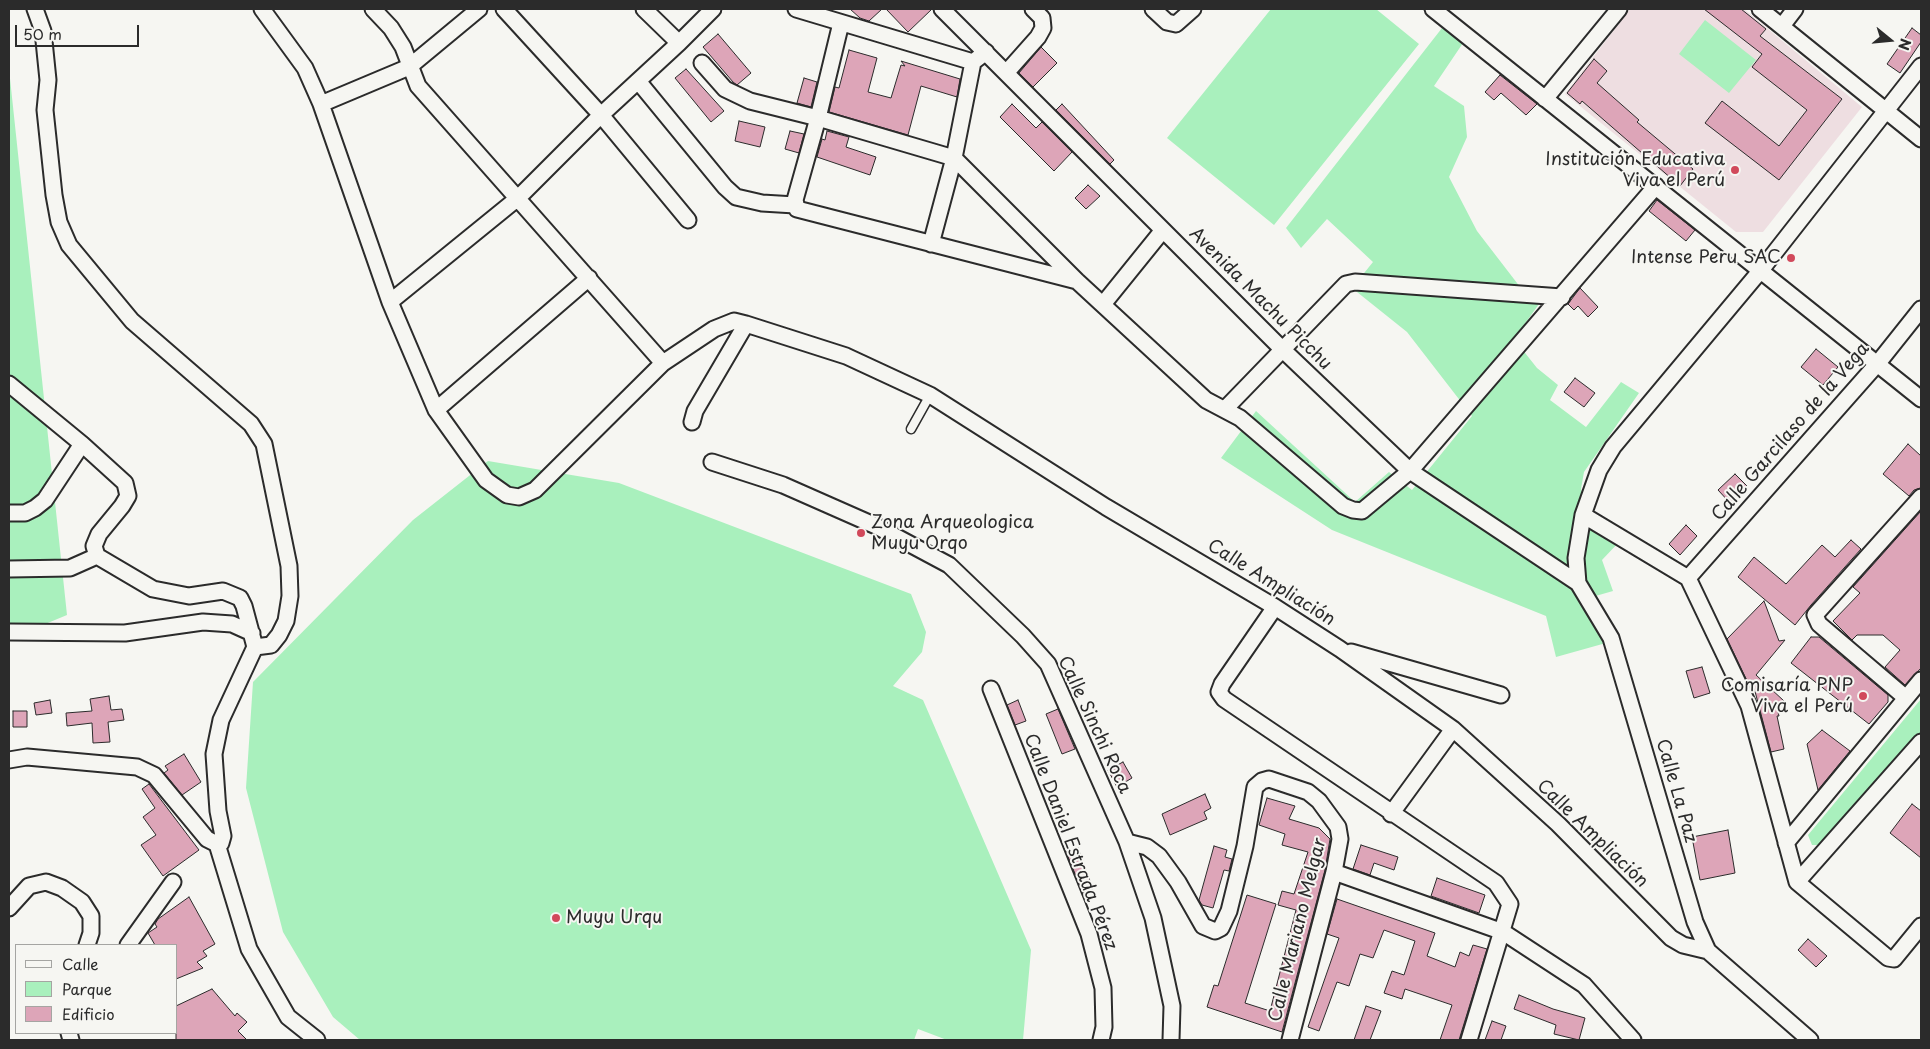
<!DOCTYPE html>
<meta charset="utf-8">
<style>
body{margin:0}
#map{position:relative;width:1930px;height:1049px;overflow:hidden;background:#f6f6f2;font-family:"Playpen Sans",sans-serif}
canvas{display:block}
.frame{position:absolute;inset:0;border:10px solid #2b2b2b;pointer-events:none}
.legend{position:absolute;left:15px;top:944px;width:162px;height:90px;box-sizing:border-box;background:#f6f6f2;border:1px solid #a5a5a2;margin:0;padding:6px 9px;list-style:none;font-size:15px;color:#2b2b2b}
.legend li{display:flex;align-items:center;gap:10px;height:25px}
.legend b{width:25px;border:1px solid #a5a5a2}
.north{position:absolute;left:1865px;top:15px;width:50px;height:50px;-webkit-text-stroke:4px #f6f6f2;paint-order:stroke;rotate:107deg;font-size:14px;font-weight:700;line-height:20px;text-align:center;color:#2b2b2b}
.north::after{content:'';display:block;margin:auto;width:18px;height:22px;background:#2b2b2b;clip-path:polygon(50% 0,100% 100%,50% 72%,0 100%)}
.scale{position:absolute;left:15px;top:25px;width:124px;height:22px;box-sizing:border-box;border:2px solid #2b2b2b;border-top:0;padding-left:6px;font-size:15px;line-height:18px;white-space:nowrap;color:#2b2b2b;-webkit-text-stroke:4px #f6f6f2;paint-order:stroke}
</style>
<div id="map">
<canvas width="1930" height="1049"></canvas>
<div class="frame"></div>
<ul class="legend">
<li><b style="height:6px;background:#f6f6f2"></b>Calle</li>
<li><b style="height:14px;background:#a9f0bd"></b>Parque</li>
<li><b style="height:14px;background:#dda5b8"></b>Edificio</li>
</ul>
<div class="north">N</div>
<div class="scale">50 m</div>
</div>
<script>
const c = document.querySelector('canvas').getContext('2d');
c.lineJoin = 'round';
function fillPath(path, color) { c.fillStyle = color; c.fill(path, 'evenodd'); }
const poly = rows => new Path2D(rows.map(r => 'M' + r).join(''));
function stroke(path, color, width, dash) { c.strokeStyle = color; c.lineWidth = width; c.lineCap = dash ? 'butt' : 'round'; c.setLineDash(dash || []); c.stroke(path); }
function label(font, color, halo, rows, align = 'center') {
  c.font = font + ' "Playpen Sans",sans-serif'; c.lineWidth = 4; c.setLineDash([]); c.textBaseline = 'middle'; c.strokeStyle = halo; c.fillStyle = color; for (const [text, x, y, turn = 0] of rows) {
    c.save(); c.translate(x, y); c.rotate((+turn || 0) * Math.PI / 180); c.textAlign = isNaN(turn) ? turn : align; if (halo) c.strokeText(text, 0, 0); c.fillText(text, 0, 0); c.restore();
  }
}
fillPath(poly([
 [1630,9,1744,9,1862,107,1763,232,1736,232,1565,94]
]), '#eedee1');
fillPath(poly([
 [1271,9,1376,9,1419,44,1274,225,1167,138],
 [1705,20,1756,60,1729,93,1679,54],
 [1442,28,1463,43,1434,86,1464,106,1467,137,1449,177,1477,231,1527,296,1539,304,1514,339,1537,368,1558,385,1550,400,1586,427,1621,382,1639,393,1584,472,1581,489,1592,526,1620,541,1602,560,1613,591,1592,597,1606,643,1556,657,1546,616,1332,530,1221,458,1256,411,1355,502,1389,472,1412,490,1472,416,1407,332,1352,288,1373,262,1327,219,1301,248,1286,228],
 [9,69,67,615,9,639],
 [488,461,619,483,911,594,926,632,922,652,893,686,923,700,1031,950,1023,1040,947,1040,918,1029,914,1040,360,1040,333,1017,283,932,246,788,253,682,413,520],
 [1921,699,1921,737,1821,845,1812,845,1808,835]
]), '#a9f0bd');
const building = poly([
 [850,9,882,9,869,21,860,18,850,9],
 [886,9,932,9,908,32,886,9],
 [1704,9,1741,9,1766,29,1760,36,1842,99,1779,180,1705,123,1722,101,1779,146,1807,110,1752,67,1762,54,1704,9],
 [1912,28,1921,35,1921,42,1900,73,1887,64,1912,28],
 [718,34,751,73,737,85,733,82,703,47,718,34],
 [1041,47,1057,63,1033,87,1019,73,1041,47],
 [849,50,877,58,868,92,891,98,901,65,905,66,901,61,960,79,957,97,921,86,908,135,829,112,835,87,839,88,849,50],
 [1594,59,1607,71,1597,83,1639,120,1637,122,1693,169,1680,186,1582,101,1580,104,1567,93,1594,59],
 [686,69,724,111,711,122,675,78,686,69],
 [1500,75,1537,104,1526,115,1501,93,1494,100,1485,92,1500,75],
 [804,78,817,82,811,107,797,103,804,78],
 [1012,104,1036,128,1042,122,1072,152,1054,171,1000,117,1012,104],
 [1062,104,1114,160,1110,164,1056,110,1062,104],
 [739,121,765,127,760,147,735,141,739,121],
 [790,131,804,134,799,153,785,149,790,131],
 [827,131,849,137,846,147,876,157,870,175,817,157,822,139,825,140,827,131],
 [1088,185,1100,196,1086,209,1075,198,1088,185],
 [1657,200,1695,230,1686,241,1649,211,1657,200],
 [1580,288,1598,307,1588,317,1578,306,1574,310,1568,304,1580,288],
 [1816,349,1838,367,1823,385,1801,367,1816,349],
 [1575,378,1595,393,1584,407,1564,392,1575,378],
 [1908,444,1921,456,1921,488,1914,490,1909,496,1883,474,1908,444],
 [1735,474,1747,486,1730,503,1718,490,1735,474],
 [1921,511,1921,668,1905,685,1885,667,1900,650,1883,635,1857,635,1852,640,1833,621,1860,593,1853,587,1921,511],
 [1686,525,1697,536,1680,555,1669,544,1686,525],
 [1851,540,1861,549,1811,605,1795,625,1738,577,1754,557,1786,584,1822,545,1835,557,1851,540],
 [1764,601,1779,641,1785,640,1756,675,1784,701,1777,708,1779,716,1777,716,1784,749,1771,752,1752,680,1747,681,1727,639,1764,601],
 [1811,637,1819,637,1888,695,1888,702,1869,724,1791,663,1811,637],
 [1702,667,1710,693,1694,698,1686,671,1702,667],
 [109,696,111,710,122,709,124,720,108,722,110,742,93,743,92,723,67,726,66,713,92,711,90,699,109,696],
 [50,700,52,713,36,715,34,703,50,700],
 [1018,700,1026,721,1015,725,1007,705,1018,700],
 [1058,709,1075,749,1062,754,1046,714,1058,709],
 [13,711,27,711,27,727,13,727,13,711],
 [1822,730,1850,751,1818,790,1807,744,1822,730],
 [184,754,201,782,182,795,164,773,168,770,165,766,184,754],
 [1123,762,1132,778,1117,787,1108,770,1123,762],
 [149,784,199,850,163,876,141,845,156,835,143,817,155,808,142,789,149,784],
 [1205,794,1211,808,1204,812,1207,819,1170,835,1162,814,1205,794],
 [1267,798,1295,806,1289,819,1319,828,1330,839,1325,870,1282,1032,1207,1007,1214,985,1218,986,1247,895,1276,904,1245,1003,1270,1011,1296,910,1278,905,1282,891,1294,894,1308,852,1282,845,1285,834,1259,825,1267,798],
 [1912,804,1921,811,1921,858,1890,833,1912,804],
 [1728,830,1735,873,1700,880,1692,837,1728,830],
 [1361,845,1398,857,1394,870,1374,863,1370,875,1353,869,1361,845],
 [1214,846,1227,850,1225,857,1232,859,1229,871,1224,870,1213,908,1202,905,1199,900,1214,846],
 [1078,848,1093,889,1083,893,1066,852,1078,848],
 [1437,878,1485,895,1479,913,1431,896,1437,878],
 [189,897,215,944,203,951,207,956,197,962,203,968,176,979,176,945,155,945,148,933,157,927,155,924,158,919,189,897],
 [1337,899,1435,933,1427,956,1455,967,1460,952,1469,956,1473,945,1487,949,1459,1040,1440,1040,1452,1005,1405,989,1402,999,1384,993,1392,971,1404,975,1415,941,1384,930,1373,958,1360,954,1349,986,1337,982,1319,1031,1308,1027,1339,938,1327,934,1337,899],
 [1808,939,1827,956,1816,967,1798,950,1808,939],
 [212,989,235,1016,237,1013,247,1022,238,1031,247,1040,176,1040,176,1006,212,989],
 [1519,995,1553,1009,1585,1018,1579,1040,1554,1034,1556,1025,1514,1009,1519,995],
 [1366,1006,1381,1011,1370,1040,1354,1040,1366,1006],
 [1492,1021,1506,1026,1501,1040,1485,1040,1492,1021]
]);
fillPath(building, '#dda5b8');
stroke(building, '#2b2b2b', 1);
const lane = poly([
 [911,429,930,395]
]);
const street = poly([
 [35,9,43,31,48,80,45,110,54,195,59,222,69,245,132,321,251,424,264,444,289,566,290,596,286,621,279,635,271,645,255,647],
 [262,9,305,68,321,104,390,302,436,410,486,480,507,495,519,497,535,490,663,363,714,329,734,321,746,324],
 [373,9,391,28,403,47,418,86,663,363],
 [504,9,601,115,688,220],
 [644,9,679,43],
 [796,9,973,62],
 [942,9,1282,349,1410,471,1578,583],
 [1153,9,1167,22,1176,24,1193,9],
 [1433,9,1921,399],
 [1760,9,1921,139],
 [841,23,818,118,795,200,797,209,1077,281],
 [1782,26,1795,9],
 [702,63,725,89,750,101,818,118,954,158,1077,281,1206,400,1240,418,1343,506,1353,510,1362,511,1410,471,1656,186],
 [1921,66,1761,270,1613,447,1599,470,1583,515,1688,578,1749,706,1797,882,1888,958,1894,959,1921,926],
 [1006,73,1038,37,1043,28,1042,18,1033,9],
 [638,81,725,187,736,197,762,203,795,205],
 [1545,99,1619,9],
 [321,104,409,67,479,9],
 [931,244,954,158,973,62,986,52],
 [390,302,518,198,601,115,679,43,713,9],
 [1104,303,1163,230],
 [9,384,82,444,125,483,128,496,122,506,99,534,94,546,97,556,153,589,189,596,223,591,240,598,244,606,255,647,221,720,214,754,218,811,223,836,221,843,217,844,207,839,154,775,137,767,27,757,9,760],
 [1225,409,1346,284,1355,282,1562,297],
 [436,410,589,278],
 [692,422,695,411,746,324,846,356,930,395,1106,507,1275,607,1340,649,1453,729,1558,824,1671,938,1683,945,1708,951],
 [712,462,783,485,876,526,949,565,1023,636,1048,664,1127,842,1153,918,1172,1006,1171,1040],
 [9,513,25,513,35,508,45,500,82,444],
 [1583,515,1576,558,1578,583,1611,638,1695,922,1708,951,1810,1040],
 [9,569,70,568,97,556],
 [1688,578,1878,363,1921,309],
 [1275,607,1222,684,1219,692,1224,699,1496,883,1510,904,1469,1040],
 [9,632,125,633,203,622,232,624,252,633],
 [1351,652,1501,695],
 [991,689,1089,934,1103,988,1104,1027,1101,1040],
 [1906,698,1819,624,1815,615,1921,497],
 [1391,814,1453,729],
 [1127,842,1147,847,1159,856,1178,882,1203,926,1215,931,1221,928,1229,911,1245,846,1255,787,1262,781,1269,779,1308,792,1319,801,1338,827,1340,839,1334,872,1290,1040],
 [1786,843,1921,680],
 [217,844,249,949,288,1017,317,1040],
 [1334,872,1503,932,1584,985,1633,1040],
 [1797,882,1921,742],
 [9,908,29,886,46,882,62,888,82,902,91,916,91,933,87,945],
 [128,945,173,882],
 [69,1033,71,1040]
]);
stroke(lane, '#2b2b2b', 11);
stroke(street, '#2b2b2b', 19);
stroke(lane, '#f6f6f2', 8);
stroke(street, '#f6f6f2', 15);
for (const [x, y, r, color] of [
 [1735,170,5,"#d1495b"],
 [1791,258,5,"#d1495b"],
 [861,533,5,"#d1495b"],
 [1863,696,5,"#d1495b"],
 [556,918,5,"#d1495b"]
]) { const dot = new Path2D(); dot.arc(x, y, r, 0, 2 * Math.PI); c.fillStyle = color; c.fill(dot); stroke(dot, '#f6f6f2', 2); }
label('18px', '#2b2b2b', '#f6f6f2', [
 ["Institución Educativa",1725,160],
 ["Viva el Perú",1725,181],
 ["Intense Peru SAC",1781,258],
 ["Zona Arqueologica",871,523,"left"],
 ["Muyu Orqo",871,544,"left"],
 ["Comisaría PNP",1853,686],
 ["Viva el Perú",1853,707],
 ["Muyu Urqu",566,918,"left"]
], 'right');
label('18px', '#2b2b2b', '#f6f6f2', [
 ["Avenida Machu Picchu",1260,299,45],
 ["Calle Garcilaso de la Vega",1791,432,-49],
 ["Calle Ampliación",1271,583,32],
 ["Calle Sinchi Roca",1094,725,65],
 ["Calle La Paz",1676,791,74],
 ["Calle Ampliación",1592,834,44],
 ["Calle Daniel Estrada Pérez",1070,842,69],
 ["Calle Mariano Melgar",1298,930,-76]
]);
</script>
